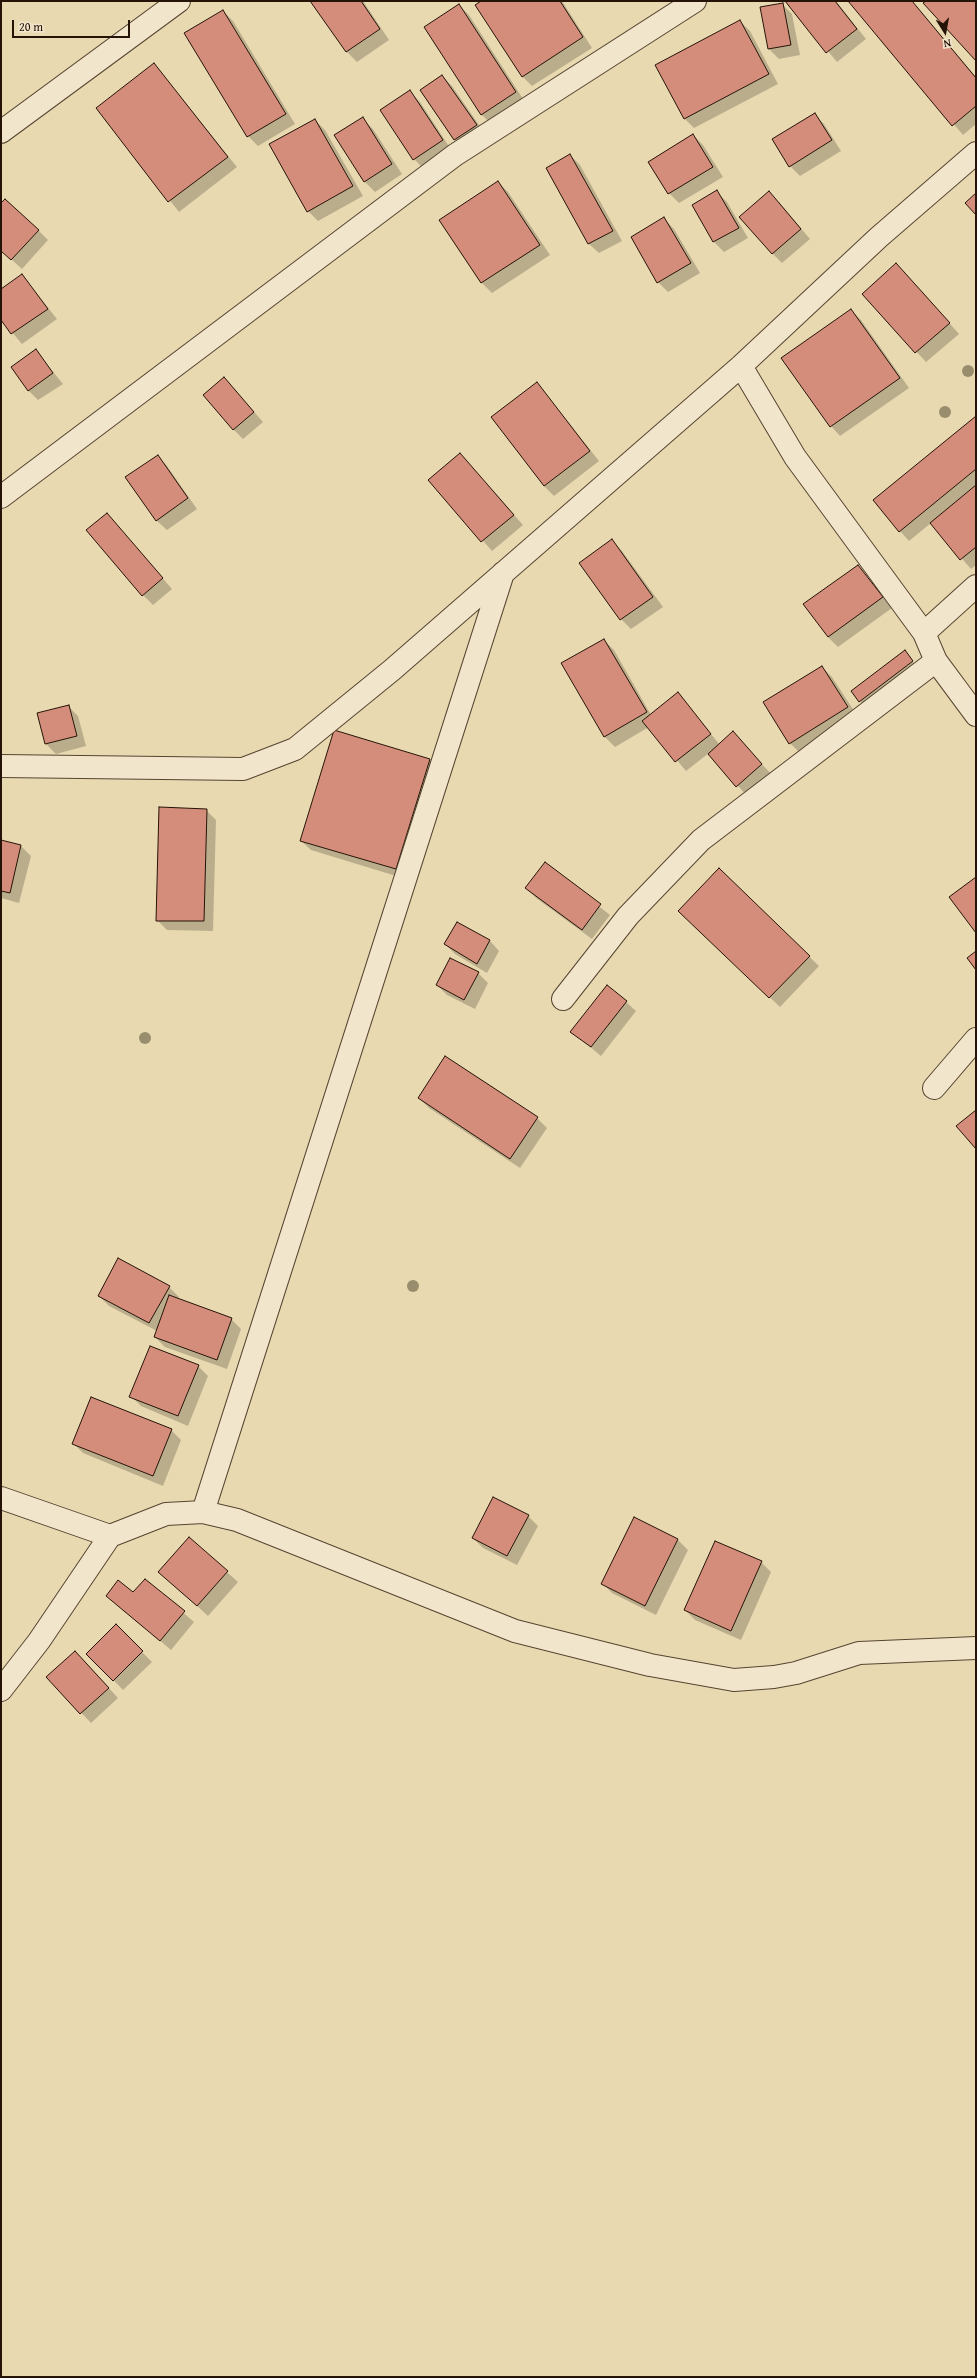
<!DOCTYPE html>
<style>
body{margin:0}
#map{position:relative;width:977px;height:2378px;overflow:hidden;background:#e9d9b0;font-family:"Gentium Book Plus",serif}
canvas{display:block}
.frame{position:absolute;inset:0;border:2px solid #251307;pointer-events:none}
.north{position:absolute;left:925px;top:12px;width:40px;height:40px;-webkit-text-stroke:3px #f1e6cc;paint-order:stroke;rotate:169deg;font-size:11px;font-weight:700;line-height:16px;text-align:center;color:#251307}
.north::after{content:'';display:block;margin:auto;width:14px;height:18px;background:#251307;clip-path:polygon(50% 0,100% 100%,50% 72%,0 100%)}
.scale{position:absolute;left:12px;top:20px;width:118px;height:18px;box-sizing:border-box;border:2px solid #251307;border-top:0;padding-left:5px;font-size:12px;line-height:14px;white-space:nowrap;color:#251307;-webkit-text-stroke:3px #f1e6cc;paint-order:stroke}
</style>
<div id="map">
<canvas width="977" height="2378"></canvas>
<div class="frame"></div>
<div class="north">N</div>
<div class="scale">20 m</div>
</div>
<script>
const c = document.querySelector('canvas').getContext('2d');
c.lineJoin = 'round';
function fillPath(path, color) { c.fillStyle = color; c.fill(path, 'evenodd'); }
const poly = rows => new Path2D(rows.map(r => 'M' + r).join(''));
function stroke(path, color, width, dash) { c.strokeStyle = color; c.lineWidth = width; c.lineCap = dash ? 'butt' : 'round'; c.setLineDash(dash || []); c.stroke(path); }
fillPath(poly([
 [312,1,363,1,389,40,357,62,347,52],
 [482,1,562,1,592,48,532,86,522,76],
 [786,1,836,1,866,39,837,62],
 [849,1,912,1,976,77,976,124,963,135],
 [782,4,792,14,800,55,779,59,769,49],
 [459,5,469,15,525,102,491,124,481,114],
 [223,11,233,21,295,124,258,146,248,136],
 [740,21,750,31,778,84,694,128,684,118],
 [154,64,237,167,179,212,97,108],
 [442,76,452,86,486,135,465,149,455,140,421,90],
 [410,92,420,102,452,151,424,169,414,159],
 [814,114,824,124,841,151,800,176,790,166],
 [363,119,373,129,402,174,375,192,365,182,336,135],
 [315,120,325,130,363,196,318,221,308,211],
 [693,135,703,145,723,177,679,203,669,193,649,162],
 [570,155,580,165,622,241,599,253,589,244,547,169],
 [498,182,508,192,550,255,492,293,482,283,441,220],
 [717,192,727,202,748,238,724,252,714,242,693,206],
 [779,202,810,239,782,263,772,253],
 [1,205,38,230,48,240,22,269,1,250],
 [664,219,674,229,700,273,668,292,658,282],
 [906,274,959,334,926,362,863,294],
 [22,275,57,319,22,344,1,319,1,290],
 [851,310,861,320,909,388,840,436,831,426],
 [36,351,63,384,38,400,28,390],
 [537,383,599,461,554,496,544,486],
 [234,389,263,422,243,439,233,429],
 [976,417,976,565,971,569,931,523,909,541,900,531],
 [460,454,523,525,492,551,429,480],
 [158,456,167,466,197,509,167,530,157,521,127,477],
 [107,514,172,589,153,605,143,595],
 [612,541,622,551,663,607,631,629,621,619],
 [858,566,892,608,838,647,828,637],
 [604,640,614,650,651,715,678,694,720,745,733,733,772,775,747,796,709,753,686,771,649,727,615,747,605,737,563,664],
 [904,652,922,672,870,711,860,701],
 [822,667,832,677,858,717,800,753,790,743],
 [68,706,78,716,86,746,56,754,46,744,38,714],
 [429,759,439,769,406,879,311,850,301,841],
 [206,810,216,820,213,931,167,930,157,920],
 [1,841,21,846,31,856,19,903,1,898],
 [545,864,610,915,592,939,536,898,526,888],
 [719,869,819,966,780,1007,689,920],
 [458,923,490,941,499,951,487,973,455,954,445,944],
 [451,959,478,973,488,983,475,1009,447,995,437,985],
 [626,1002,636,1011,601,1056,572,1032],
 [419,1098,537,1118,547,1128,520,1168,429,1108],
 [169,1287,179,1297,177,1300,231,1319,241,1329,227,1369,165,1347,155,1337,157,1331,109,1306,99,1296],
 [198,1366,208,1376,188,1426,141,1406,131,1396],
 [171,1430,181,1440,163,1486,83,1453,73,1443],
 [528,1516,538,1526,517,1565,483,1548,473,1538],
 [189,1538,238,1582,208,1616,160,1572],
 [678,1540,688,1550,656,1615,612,1593,602,1583],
 [761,1562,771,1572,741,1640,695,1620,685,1610],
 [146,1580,194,1622,171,1650,107,1596,134,1594],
 [116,1626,152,1662,123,1690,88,1654],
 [85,1662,118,1698,91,1723,48,1677]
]), '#0003');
const building = poly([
 [310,1,361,1,380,29,346,52,310,1],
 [481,1,560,1,583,37,522,77,475,5,481,1],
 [785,1,835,1,857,29,826,53,785,1],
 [848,1,912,1,976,78,976,106,952,126,848,1],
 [926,1,976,1,976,61,923,3,926,1],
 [783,3,791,45,768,49,760,7,783,3],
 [459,4,516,92,481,115,424,27,459,4],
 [223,10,286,114,247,137,184,33,223,10],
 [740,20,769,74,684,119,655,65,740,20],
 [154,63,228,157,168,202,96,108,154,63],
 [442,75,477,125,454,140,420,90,442,75],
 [410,90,443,140,413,160,380,110,410,90],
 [815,113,832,140,789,167,772,139,815,113],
 [363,117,392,164,364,182,334,135,363,117],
 [315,119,353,186,307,212,269,144,315,119],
 [693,134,713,167,668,194,648,162,693,134],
 [570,154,613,231,588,244,546,168,570,154],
 [498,181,540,245,481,283,439,220,498,181],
 [717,190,739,228,713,242,692,205,717,190],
 [769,191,801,229,772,254,739,217,769,191],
 [976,193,976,215,965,203,976,193],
 [5,199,39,230,11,260,1,251,1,203,5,199],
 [664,217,691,263,657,283,631,237,664,217],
 [896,263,950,323,915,353,862,294,896,263],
 [22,274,48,309,11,334,1,320,1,289,22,274],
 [851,309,900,378,830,427,781,358,851,309],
 [36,349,53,373,28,391,11,367,36,349],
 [224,377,254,412,233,430,203,395,224,377],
 [537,382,590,451,544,486,491,417,537,382],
 [976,416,976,469,899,532,873,500,976,416],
 [460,453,514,515,481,542,428,480,460,453],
 [158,455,188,498,156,521,125,477,158,455],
 [976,485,976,547,960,560,930,523,976,485],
 [107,513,163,578,142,596,86,530,107,513],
 [612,539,653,597,620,620,579,563,612,539],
 [858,565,883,597,828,637,803,604,858,565],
 [604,639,647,712,604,737,561,663,604,639],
 [905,650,913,661,859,702,851,691,905,650],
 [822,666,848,707,789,744,763,702,822,666],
 [678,692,711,734,675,762,642,721,678,692],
 [69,705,77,736,45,744,37,713,69,705],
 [334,730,430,759,396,869,300,841,334,730],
 [733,731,762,764,736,787,708,754,733,731],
 [159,807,207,809,204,921,156,921,159,807],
 [1,840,21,845,10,893,1,891,1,840],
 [545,862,601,904,582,930,525,888,545,862],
 [719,868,810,956,769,998,678,911,719,868],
 [976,877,976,933,949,897,976,877],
 [457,922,490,940,477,964,444,944,457,922],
 [976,951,976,970,967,958,976,951],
 [450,958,479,972,464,1000,436,985,450,958],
 [607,985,627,1001,591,1047,570,1032,607,985],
 [445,1056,538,1117,510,1159,418,1098,445,1056],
 [976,1110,976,1149,956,1126,976,1110],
 [118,1258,170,1286,149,1323,98,1296,118,1258],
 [169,1295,232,1318,217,1360,154,1337,169,1295],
 [150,1346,199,1365,178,1416,129,1397,150,1346],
 [91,1397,172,1429,153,1476,72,1444,91,1397],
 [493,1497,529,1515,507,1556,472,1538,493,1497],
 [634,1517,678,1539,645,1606,601,1584,634,1517],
 [189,1537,228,1571,197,1606,158,1572,189,1537],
 [715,1541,762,1561,731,1631,684,1610,715,1541],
 [145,1579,185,1611,160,1641,106,1596,118,1580,133,1592,145,1579],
 [116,1624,143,1651,113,1681,86,1654,116,1624],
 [75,1651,109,1688,80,1714,46,1677,75,1651]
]);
fillPath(building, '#d48d7a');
stroke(building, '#251307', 1);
const minor = poly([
 [1,132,179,1],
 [741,366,795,457,924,633,936,661,976,715],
 [1,497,455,155,695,1],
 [924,633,976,586],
 [1,766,243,769,295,749,392,670,741,366,879,237,976,153],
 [563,999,628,916,701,840,936,661],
 [934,1088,976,1039],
 [1,1498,110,1536,166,1514,203,1512,237,1520,515,1631,650,1665,734,1680,774,1677,796,1673,859,1653,976,1648],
 [203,1512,503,573],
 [1,1690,39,1641,110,1536]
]);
stroke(minor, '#564431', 24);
stroke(minor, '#f1e6cc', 22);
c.fillStyle = '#988e6d';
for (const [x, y] of [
 [968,371],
 [945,412],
 [145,1038],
 [413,1286]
]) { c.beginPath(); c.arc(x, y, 6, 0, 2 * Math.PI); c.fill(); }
</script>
